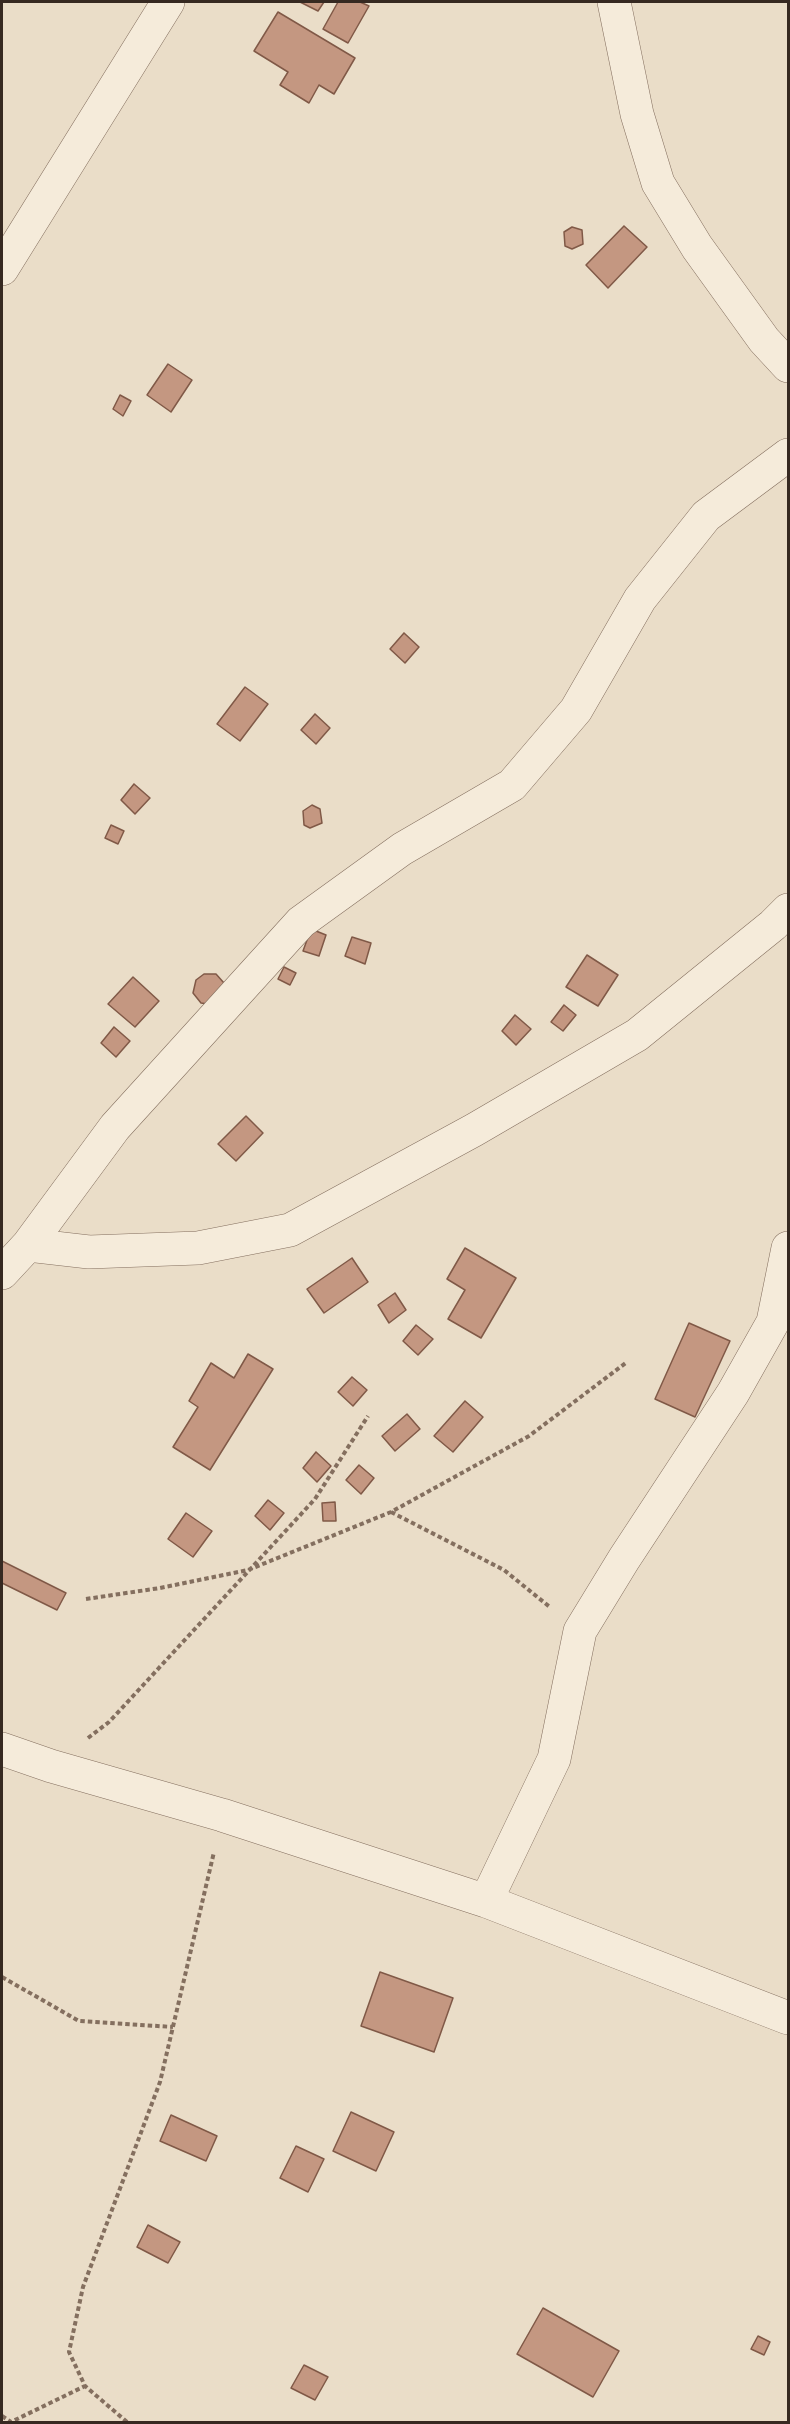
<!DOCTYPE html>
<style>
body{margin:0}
#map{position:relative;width:790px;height:2424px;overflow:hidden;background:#eaddc8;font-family:"Noto Serif",serif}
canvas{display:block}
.frame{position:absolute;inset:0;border:3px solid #362921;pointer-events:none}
</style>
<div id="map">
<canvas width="790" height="2424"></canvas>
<div class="frame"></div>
</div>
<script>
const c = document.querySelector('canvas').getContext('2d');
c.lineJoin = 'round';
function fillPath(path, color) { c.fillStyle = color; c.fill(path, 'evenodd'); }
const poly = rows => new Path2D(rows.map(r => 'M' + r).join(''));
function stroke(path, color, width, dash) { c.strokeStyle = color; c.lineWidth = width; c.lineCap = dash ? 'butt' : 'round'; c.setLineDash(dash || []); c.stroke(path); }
const building = poly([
 [300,2,324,2,318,11,300,2],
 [338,2,360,2,369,6,348,43,323,29,338,2],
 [278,12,355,58,334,94,319,85,309,103,280,85,288,72,254,51,278,12],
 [624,226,647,247,608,288,586,265,624,226],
 [572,227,582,230,583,244,572,249,565,246,564,232,572,227],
 [168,364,192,380,171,412,147,395,168,364],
 [120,395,131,401,123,416,113,409,120,395],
 [404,633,419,647,405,663,390,649,404,633],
 [245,687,268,704,240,741,217,724,245,687],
 [315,714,330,728,316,744,301,730,315,714],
 [134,784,150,798,135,814,121,800,134,784],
 [312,805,320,809,322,823,310,828,304,825,303,811,312,805],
 [111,825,124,831,118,844,105,838,111,825],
 [311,929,326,935,319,956,303,951,311,929],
 [352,937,371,943,365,964,345,956,352,937],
 [587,955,618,975,598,1006,566,987,587,955],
 [284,967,296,973,290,985,278,979,284,967],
 [204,974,216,974,224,983,215,1005,201,1003,193,993,196,980,204,974],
 [133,977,159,1001,135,1027,108,1004,133,977],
 [564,1005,576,1015,563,1031,551,1022,564,1005],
 [515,1015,531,1029,516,1045,502,1031,515,1015],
 [114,1027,130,1041,116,1057,101,1043,114,1027],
 [246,1116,263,1133,236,1161,218,1144,246,1116],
 [465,1248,516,1278,481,1338,448,1319,465,1290,447,1279,465,1248],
 [352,1258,368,1282,324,1313,307,1289,352,1258],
 [395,1293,406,1310,389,1323,378,1305,395,1293],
 [689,1323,730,1341,695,1417,655,1399,689,1323],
 [416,1325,433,1339,418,1355,403,1341,416,1325],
 [248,1354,273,1369,210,1470,173,1447,198,1407,189,1401,211,1363,234,1378,248,1354],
 [352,1377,367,1390,353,1406,338,1392,352,1377],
 [465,1401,483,1417,453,1452,434,1436,465,1401],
 [407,1414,420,1429,395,1451,382,1436,407,1414],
 [316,1452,331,1466,317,1482,303,1468,316,1452],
 [359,1465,374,1478,361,1494,346,1480,359,1465],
 [268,1500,284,1513,270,1530,255,1516,268,1500],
 [335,1502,336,1521,323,1521,322,1503,335,1502],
 [186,1513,212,1531,193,1557,168,1539,186,1513],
 [2,1561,66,1593,57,1610,2,1583,2,1561],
 [380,1972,453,1998,434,2052,361,2026,380,1972],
 [351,2112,394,2132,376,2171,333,2151,351,2112],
 [171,2115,217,2136,206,2161,160,2141,171,2115],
 [296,2146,324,2159,308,2192,280,2178,296,2146],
 [148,2225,180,2242,168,2263,137,2247,148,2225],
 [543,2308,619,2351,593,2397,517,2354,543,2308],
 [758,2336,770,2342,764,2355,751,2349,758,2336],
 [304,2365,328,2377,315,2400,291,2388,304,2365]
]);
fillPath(building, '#c49781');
stroke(building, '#805947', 1.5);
const minor = poly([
 [614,2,637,114,658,183,697,247,764,340,788,366],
 [2,269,168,2],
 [28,1245,89,1252,198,1248,290,1230,474,1130,637,1035,773,925,788,910],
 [2,1273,28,1245,115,1127,301,922,402,849,512,785,576,710,640,599,706,516,788,455],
 [2,1749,51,1766,222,1815,486,1901,788,2018],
 [486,1901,554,1759,580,1631,624,1559,733,1393,773,1322,788,1248]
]);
stroke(minor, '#846f5f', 34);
stroke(poly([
 [391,1512,504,1570,551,1608],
 [86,1599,160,1588,248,1570,391,1512,529,1436,627,1362],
 [88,1738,109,1722,315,1499,368,1416],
 [2,1977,79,2021,173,2027],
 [2,2416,11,2422,85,2386],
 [127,2422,85,2386,69,2352,83,2287,160,2082,214,1852]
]), '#846f5f', 4, [4.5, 3]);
stroke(minor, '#f5ebda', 33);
</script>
